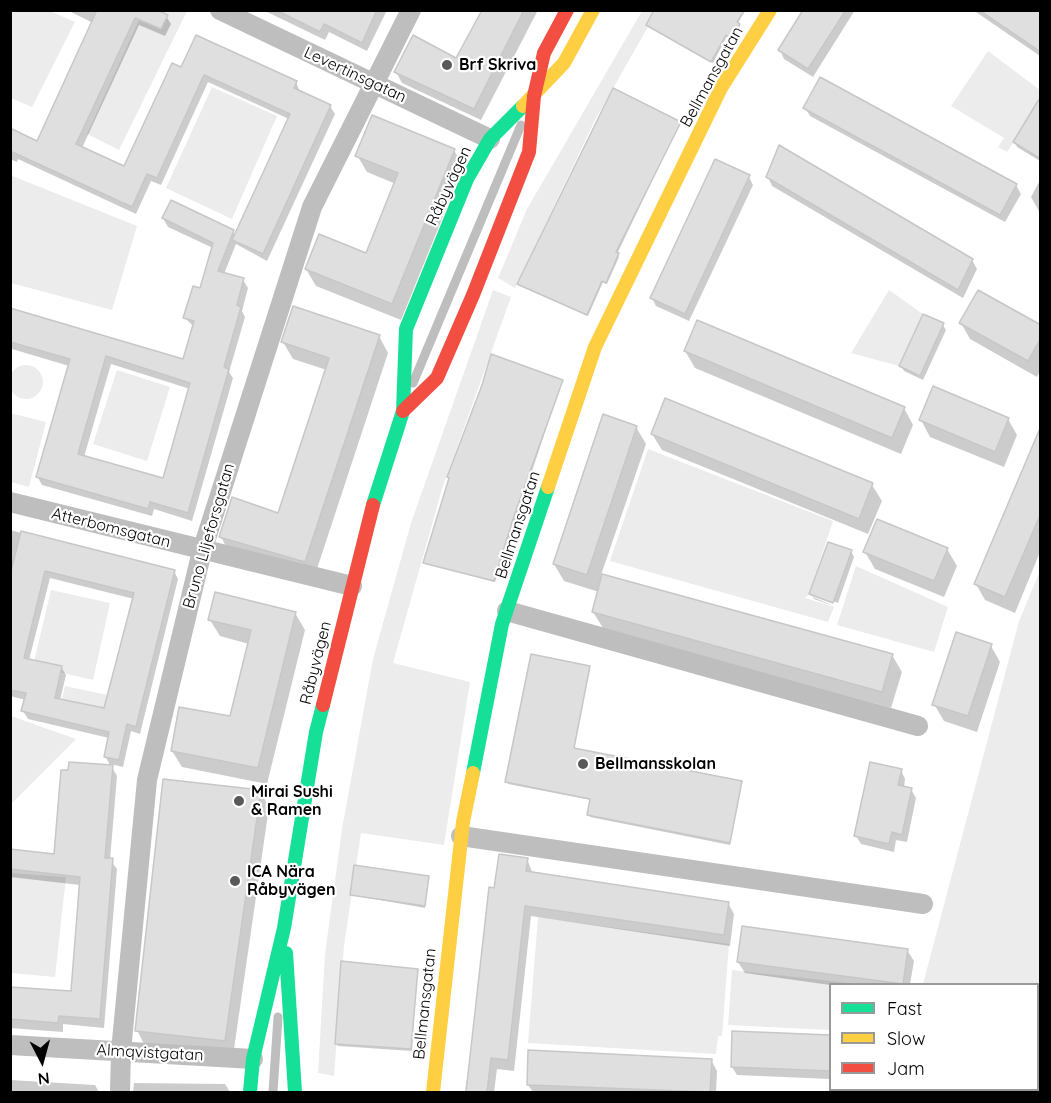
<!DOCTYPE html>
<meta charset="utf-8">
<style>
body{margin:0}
#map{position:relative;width:1051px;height:1103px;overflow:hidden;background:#fff;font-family:Quicksand,sans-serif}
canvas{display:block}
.frame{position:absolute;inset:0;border:12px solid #000;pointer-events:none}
.legend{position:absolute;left:829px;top:983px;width:210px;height:108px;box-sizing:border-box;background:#fff;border:2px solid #999;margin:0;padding:8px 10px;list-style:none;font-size:18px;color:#000}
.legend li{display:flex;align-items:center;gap:12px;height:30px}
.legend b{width:30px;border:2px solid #999}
.north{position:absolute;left:12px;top:1031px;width:60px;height:60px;-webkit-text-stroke:4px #fff;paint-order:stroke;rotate:174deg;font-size:16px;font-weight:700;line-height:24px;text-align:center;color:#000}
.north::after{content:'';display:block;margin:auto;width:21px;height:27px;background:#000;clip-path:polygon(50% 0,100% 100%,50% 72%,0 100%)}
</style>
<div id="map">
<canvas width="1051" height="1103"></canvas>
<div class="frame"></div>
<ul class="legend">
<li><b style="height:8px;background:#16e098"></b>Fast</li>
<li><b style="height:8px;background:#ffcf43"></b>Slow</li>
<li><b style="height:8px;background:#f24e42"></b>Jam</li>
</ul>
<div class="north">N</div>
</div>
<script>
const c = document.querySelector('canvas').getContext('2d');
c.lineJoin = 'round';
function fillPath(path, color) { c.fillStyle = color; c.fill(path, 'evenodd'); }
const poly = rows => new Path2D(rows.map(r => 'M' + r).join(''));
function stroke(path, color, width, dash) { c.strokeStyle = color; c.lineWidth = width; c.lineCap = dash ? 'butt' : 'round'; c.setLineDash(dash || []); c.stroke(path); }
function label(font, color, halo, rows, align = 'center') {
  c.font = font + ' Quicksand,sans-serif'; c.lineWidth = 4.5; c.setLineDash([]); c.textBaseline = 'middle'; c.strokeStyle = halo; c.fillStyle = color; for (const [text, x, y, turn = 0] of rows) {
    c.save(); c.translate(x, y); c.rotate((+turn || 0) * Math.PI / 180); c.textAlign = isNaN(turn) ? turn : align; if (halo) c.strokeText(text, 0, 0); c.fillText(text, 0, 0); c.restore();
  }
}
fillPath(poly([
 [11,10,50,11,75,22,32,107,11,98],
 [143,11,187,11,119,150,87,134],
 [642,11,657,11,595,120,515,288,498,278,527,209],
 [988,51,1040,90,1040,102,1007,152,998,147,1004,138,951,106],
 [212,87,277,116,232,219,166,188],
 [10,175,137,226,112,310,11,283],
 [493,290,511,297,442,489,393,663,470,682,444,845,361,833,344,946,334,1076,318,1073,325,954,342,829,373,659,411,523],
 [889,290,923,314,899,366,851,353],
 '9 382a17 17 0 1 1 34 0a17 17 0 1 1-34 0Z',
 [117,370,170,387,147,461,93,444],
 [10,413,46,422,29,487,11,482],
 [648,449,833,521,809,594,805,598,834,607,828,622,610,561],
 [856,566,948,607,934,652,837,625],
 [1040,571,1040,1092,914,1092,914,1090,1038,1090,1038,984,923,984,1019,621],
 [51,590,110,603,93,680,33,666],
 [65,686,108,695,105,708,62,699],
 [11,716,76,739,11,804,10,716],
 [11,873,66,877,55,977,11,973],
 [538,917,729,944,722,1036,718,1036,716,1054,528,1043],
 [732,970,857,984,830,984,830,1030,728,1025]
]), '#ececec');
fillPath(poly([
 [67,10,154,10,166,16,171,24,165,36,139,25,82,148,125,168,182,69,296,82,300,92,330,106,335,114,267,261,236,244,224,274,243,280,248,288,242,311,245,317,229,372,233,378,192,521,154,509,152,516,42,485,37,476,69,366,12,349,10,356,10,310,184,361,194,327,185,318,201,290,213,248,168,227,163,218,233,231,235,236,289,119,208,82,161,185,151,181,136,214,18,159,17,162,10,159,10,130,38,143,93,23],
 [111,364,190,389,164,480,84,457],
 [263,10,387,10,367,51,329,32,325,40],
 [484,10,538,10,481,120,402,83,396,72,456,60],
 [805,10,855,10,813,77,784,59,780,50],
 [973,10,1040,10,1040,56],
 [743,12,738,24,740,27,732,39,727,36,713,63,648,25],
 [1040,99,1040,161,1017,147,1015,142],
 [805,108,1016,185,1021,194,1005,222,810,116],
 [680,123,617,254,619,257,607,284,603,282,588,316,520,286,519,284],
 [454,150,463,167,401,320,316,286,306,269,367,255,396,184,367,172,357,155],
 [749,177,753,185,689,321,656,306,652,298],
 [768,177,972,260,977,269,963,298,772,186],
 [1040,180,1040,213,1031,197],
 [961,323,1040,327,1040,371,1037,377,970,339],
 [943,325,946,330,923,380,904,371,901,366],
 [379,336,388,353,314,578,230,554,221,537,279,515,327,370,293,359,283,342],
 [685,351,904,408,913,425,901,454,695,368],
 [562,381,495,582,426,564,425,562],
 [666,400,872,485,882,501,868,534,662,450,652,434],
 [1008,419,1017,435,1004,467,930,437,921,420],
 [636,427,646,444,601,575,892,655,902,672,891,708,603,628,593,612,599,592,564,581,554,564],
 [1040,451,1040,552,1015,613,985,600,976,584],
 [10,530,174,571,178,579,140,734,131,731,123,767,110,764,117,776,110,860,117,869,104,1028,63,1024,63,1032,10,1028,10,988,72,993,80,885,10,877,10,851,55,856,111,767,105,756,109,738,28,719,23,711,26,700,10,696],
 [50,578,134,599,106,710,60,700,66,675,61,667,29,660],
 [947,549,957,566,944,597,875,569,865,552],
 [851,551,854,557,838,603,813,594,813,597,836,607,814,599,811,594],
 [295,613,305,630,267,784,182,767,172,751,231,718,249,644,220,636,210,620],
 [991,646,1000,662,977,732,944,721,934,704],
 [589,668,574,749,741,783,730,845,590,817,591,800,508,784,507,781],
 [901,770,905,779,904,788,911,789,916,798,907,842,896,840,894,852,861,844,856,836],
 [260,791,269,807,233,1056,145,1046,137,1030],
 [527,859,533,874,728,903,734,914,730,946,531,916,514,1071,497,1069,494,1092,465,1092,495,889],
 [428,878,425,908,352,895],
 [907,950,914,961,910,984,830,985,745,973,738,962],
 [417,970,412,1051,338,1046,336,1043],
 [830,1037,830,1079,737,1075,732,1067],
 [711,1060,717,1071,716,1092,533,1092,528,1085],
 [10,1080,95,1085,99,1092,10,1092],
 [134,1083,225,1084,230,1092,133,1092],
 [864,1090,908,1090,908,1092,864,1092]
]), '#0003');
const building = poly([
 [97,10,157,10,168,15,161,29,135,18,76,144,124,166,172,63,181,67,196,35,297,81,294,88,331,105,263,254,232,240,290,114,204,75,157,178,147,174,132,207,10,151,10,128,37,141,97,10],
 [276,10,377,10,362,43,324,24,320,32,276,10],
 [482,10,524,10,474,109,394,72,413,35,456,58,482,10],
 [654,10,745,10,737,22,740,24,731,38,726,35,711,62,646,25,654,10],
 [803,10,846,10,808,69,778,50,803,10],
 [979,10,1041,10,1041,52,979,10],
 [820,77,1017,184,1000,215,803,108,820,77],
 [613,88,681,122,616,252,619,253,606,283,602,281,587,315,517,284,613,88],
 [1041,96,1041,159,1013,142,1041,96],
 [372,115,455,149,392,304,305,269,319,234,366,253,398,173,355,156,372,115],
 [779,145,973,259,958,290,766,177,779,145],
 [715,159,750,175,685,314,650,298,715,159],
 [171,200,234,230,218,271,244,278,237,305,241,307,224,367,229,369,188,513,150,502,148,509,36,477,70,359,10,342,10,308,183,359,194,321,183,318,193,286,200,288,213,243,162,218,171,200],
 [106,356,190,383,163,478,78,454,106,356],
 [978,290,1041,325,1041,338,1028,361,959,323,978,290],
 [293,306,380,335,305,562,219,537,232,497,278,513,329,358,281,342,293,306],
 [923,314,944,323,920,376,899,366,923,314],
 [697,320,905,407,892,438,684,351,697,320],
 [491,354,563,380,513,519,494,581,423,563,449,478,447,477,482,385,491,354],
 [933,386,1009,418,995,452,919,420,933,386],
 [665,398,873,483,859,519,651,434,665,398],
 [603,414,637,426,587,575,553,564,603,414],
 [1041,426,1041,513,1005,597,974,584,1041,426],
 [877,519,948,548,934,581,863,552,877,519],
 [21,531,175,570,136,727,127,724,119,760,104,757,109,732,21,711,26,693,10,690,10,575,21,531],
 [45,571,134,593,104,708,55,698,62,666,24,658,45,571],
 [828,542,852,550,833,603,809,594,828,542],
 [602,574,893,654,882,692,592,612,602,574],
 [215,592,296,612,258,768,171,751,179,707,230,716,251,630,208,620,215,592],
 [956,632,992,644,968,716,932,705,956,632],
 [531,654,590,666,574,748,742,781,730,843,587,815,590,799,505,782,531,654],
 [69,762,113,765,105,858,113,858,100,1019,59,1016,58,1023,10,1019,10,987,71,991,80,877,10,869,10,849,54,854,61,770,68,770,69,762],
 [870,762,902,769,898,785,912,788,902,835,892,832,889,844,854,836,870,762],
 [163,779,261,790,225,1041,135,1031,163,779],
 [499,854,528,858,526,871,729,902,724,935,525,906,508,1060,491,1058,487,1092,466,1092,489,887,494,888,499,854],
 [354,865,429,876,425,906,350,895,354,865],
 [742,926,908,949,903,984,737,962,742,926],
 [341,961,418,969,411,1049,335,1044,341,961],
 [732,1031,831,1035,831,1071,731,1067,732,1031],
 [528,1050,712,1059,710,1092,527,1085,528,1050]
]);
fillPath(building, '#dfdfdf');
stroke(building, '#c7c7c7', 1.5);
stroke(poly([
 [413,383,521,125],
 [273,1092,278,1017]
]), '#bebebe', 9);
stroke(poly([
 [220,10,490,139],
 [10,502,352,586],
 [507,611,918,726],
 [461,836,923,904],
 [10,1045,253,1059],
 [120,1092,121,1051,147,780,202,551,312,207,411,10]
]), '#bebebe', 20);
stroke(poly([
 [373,505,403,411,406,329,467,179,490,139,523,106],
 [473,773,502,624,548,487],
 [286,953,295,1092],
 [250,1092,253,1059,284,928,316,732,323,705]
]), '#16e098', 14);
stroke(poly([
 [523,106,564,63,593,10],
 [548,487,595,347,721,88,770,10],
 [433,1092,463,822,473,773]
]), '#ffcf43', 14);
stroke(poly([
 [403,411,437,378,473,295,529,152,534,96,544,53,567,10],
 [323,705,373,505]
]), '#f24e42', 14);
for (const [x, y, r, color] of [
 [447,65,6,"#595959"],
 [583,764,6,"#595959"],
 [239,801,6,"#595959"],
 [235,881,6,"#595959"]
]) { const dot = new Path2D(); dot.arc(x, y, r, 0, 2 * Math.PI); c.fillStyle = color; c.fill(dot); stroke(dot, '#fff', 2); }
label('bold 16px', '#000', '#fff', [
 ["Brf Skriva",459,65],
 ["Bellmansskolan",595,764],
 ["Mirai Sushi",251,792],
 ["& Ramen",251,810],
 ["ICA Nära",247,872],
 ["Råbyvägen",247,890]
], 'left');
label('16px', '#000', '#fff', [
 ["Levertinsgatan",355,75,25],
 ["Bellmansgatan",712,77,-61],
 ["Råbyvägen",449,186,-65],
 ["Bellmansgatan",518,525,-72],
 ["Atterbomsgatan",111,528,14],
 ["Bruno Liljeforsgatan",209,536,-74],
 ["Råbyvägen",316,663,-76],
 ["Bellmansgatan",425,1004,-84],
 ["Almqvistgatan",150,1053,3]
]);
</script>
